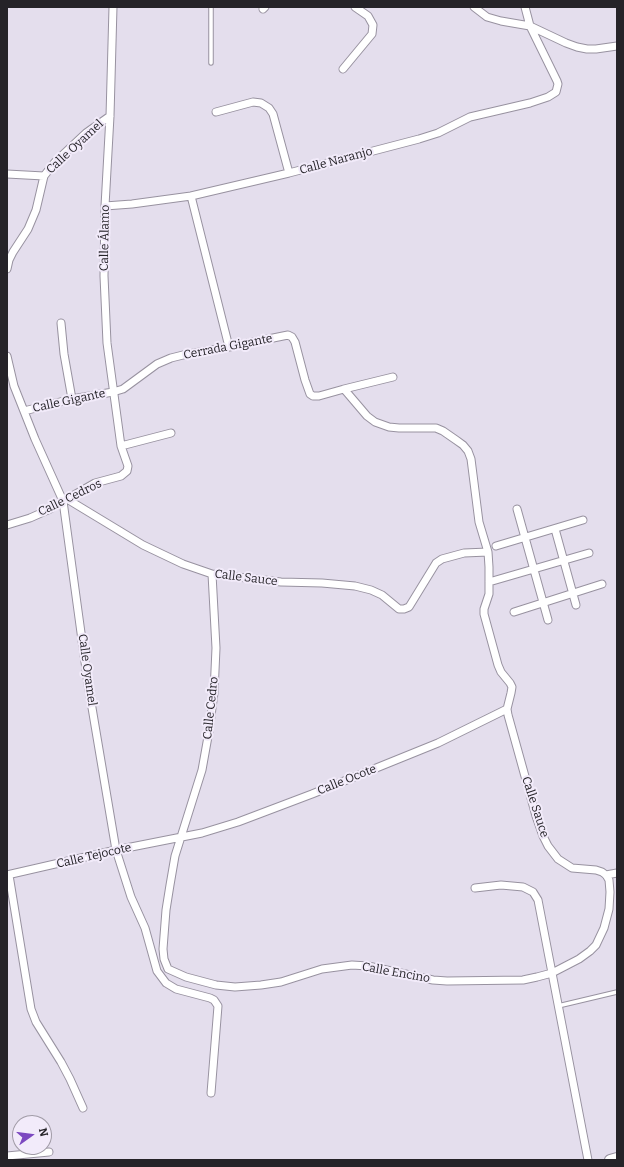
<!DOCTYPE html>
<meta charset="utf-8">
<style>
body{margin:0}
#map{position:relative;width:624px;height:1167px;overflow:hidden;background:#e4deed;font-family:Bitter,serif}
canvas{display:block}
.frame{position:absolute;inset:0;border:8px solid #252328;pointer-events:none}
.north{position:absolute;left:12px;top:1115px;width:40px;height:40px;box-sizing:border-box;background:#f2ebfa;border:1px solid #a09ba6;border-radius:50%;rotate:76deg;font-size:11px;font-weight:700;line-height:16px;text-align:center;color:#252328}
.north::after{content:'';display:block;margin:auto;width:14px;height:18px;background:#7c49c0;clip-path:polygon(50% 0,100% 100%,50% 72%,0 100%)}
</style>
<div id="map">
<canvas width="624" height="1167"></canvas>
<div class="frame"></div>
<div class="north">N</div>
</div>
<script>
const c = document.querySelector('canvas').getContext('2d');
c.lineJoin = 'round';
const poly = rows => new Path2D(rows.map(r => 'M' + r).join(''));
function stroke(path, color, width, dash) { c.strokeStyle = color; c.lineWidth = width; c.lineCap = dash ? 'butt' : 'round'; c.setLineDash(dash || []); c.stroke(path); }
function label(font, color, halo, rows, align = 'center') {
  c.font = font + ' Bitter,serif'; c.lineWidth = 4; c.setLineDash([]); c.textBaseline = 'middle'; c.strokeStyle = halo; c.fillStyle = color; for (const [text, x, y, turn = 0] of rows) {
    c.save(); c.translate(x, y); c.rotate((+turn || 0) * Math.PI / 180); c.textAlign = isNaN(turn) ? turn : align; if (halo) c.strokeText(text, 0, 0); c.fillText(text, 0, 0); c.restore();
  }
}
const service = poly([
 [211,7,211,63],
 [558,1006,617,992]
]);
const minor = poly([
 [474,7,487,17,501,21,530,26,566,43,577,47,587,49,596,49,617,46],
 [263,9,265,7],
 [343,69,372,34,373,25,368,16,355,7],
 [216,112,253,102,261,103,269,108,273,114,289,173],
 [7,174,44,176],
 [191,196,229,347],
 [105,206,132,204,191,196,289,173,419,139,438,133,470,117,530,103,548,97,556,92,558,84,557,81,530,26,525,7],
 [7,269,9,260,13,252,28,229,36,210,44,176,55,162,86,133,110,116],
 [61,323,64,354,72,399],
 [7,356,14,386,35,439,63,501,88,684,116,850,131,897,145,928,157,971,166,983,176,989,210,998,214,1000,218,1006,211,1093],
 [344,389,393,377],
 [24,411,72,399,113,392,123,389,157,364,171,358,183,355,229,347,283,336,288,335,292,337,295,342,305,380,310,394,313,396,319,396,344,389,367,416,375,422,389,427,399,428,436,428,443,431,456,440,463,445,468,451,471,459,479,522,488,552,489,567,489,594,484,609,484,614,498,665,501,672,510,683,512,687,511,693,507,709,508,715,536,816,543,836,548,846,558,859,572,868,596,870,602,872,606,875,609,880,610,892,609,909,604,928,596,945,590,951,579,959,552,973,588,1160],
 [121,446,171,433],
 [67,499,143,545,183,564,212,574,281,582,322,583,355,586,371,590,382,595,399,609,404,609,409,607,436,563,442,559,464,553,488,552],
 [517,509,548,620],
 [7,525,30,518,48,510,95,483,121,476,127,471,128,466,121,446,107,343,104,276,105,206,110,116,113,7],
 [555,529,576,605],
 [496,546,583,520],
 [212,574,216,648,214,693,209,731,202,770,175,856,170,885,166,910,163,949,164,959,168,969,186,977,216,985,235,987,261,985,281,982,322,969,352,965,368,966,433,980,447,981,523,980,537,977,552,973,538,900,533,892,523,887,501,885,475,888],
 [489,582,589,553],
 [514,612,602,584],
 [7,875,116,850,202,833,238,822,312,794,438,743,507,709],
 [9,875,31,1009,36,1022,61,1062,70,1079,83,1108],
 [606,875,617,873],
 [7,1156,49,1152]
]);
const secondary = poly([
 [610,1160,617,1158]
]);
stroke(service, '#9892a0', 5.5);
stroke(minor, '#9892a0', 9);
stroke(secondary, '#9892a0', 12);
stroke(service, '#fff', 3.5);
stroke(minor, '#fff', 7);
stroke(secondary, '#fff', 10);
label('12px', '#252328', '#f2ebfa', [
 ["Calle Oyamel",75,147,-43],
 ["Calle Naranjo",336,161,-15],
 ["Calle Álamo",105,238,-89],
 ["Cerrada Gigante",228,347,-11],
 ["Calle Gigante",69,401,-12],
 ["Calle Cedros",70,498,-26],
 ["Calle Sauce",246,578,7],
 ["Calle Oyamel",87,670,82],
 ["Calle Cedro",211,708,-84],
 ["Calle Ocote",347,780,-22],
 ["Calle Sauce",535,807,72],
 ["Calle Tejocote",94,856,-13],
 ["Calle Encino",396,973,10]
]);
</script>
